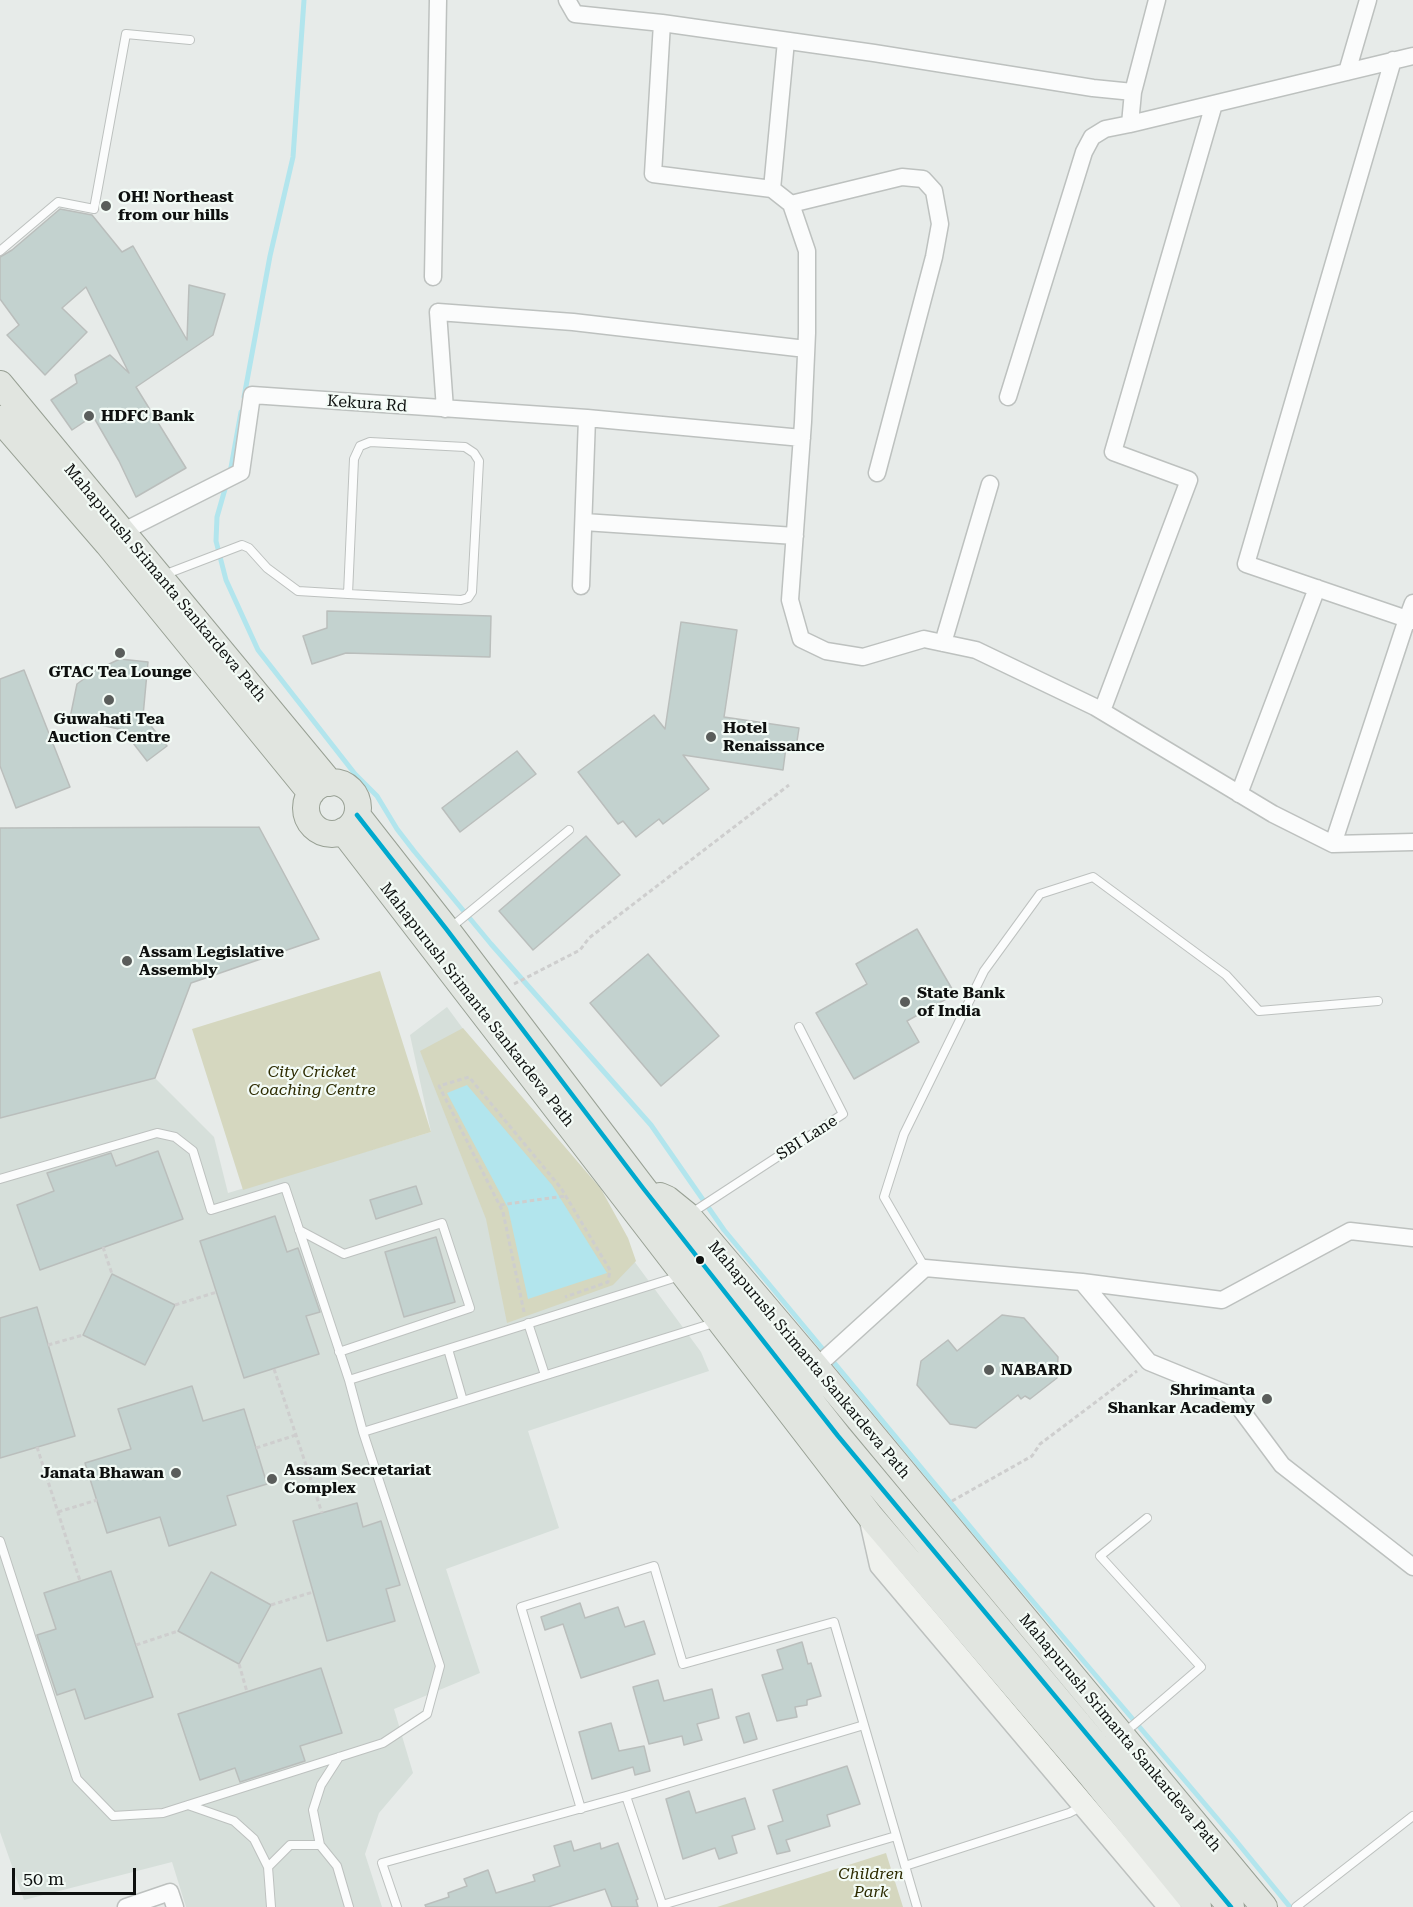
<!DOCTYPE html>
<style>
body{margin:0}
#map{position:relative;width:1413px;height:1907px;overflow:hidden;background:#e7ebe9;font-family:"Roboto Serif",serif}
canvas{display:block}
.scale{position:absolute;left:12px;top:1868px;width:124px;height:27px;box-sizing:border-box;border:3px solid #0e100f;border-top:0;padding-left:8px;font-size:18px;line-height:21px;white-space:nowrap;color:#0e100f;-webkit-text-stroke:4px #f3fbf6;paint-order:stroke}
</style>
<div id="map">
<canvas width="1413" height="1907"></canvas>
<div class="scale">50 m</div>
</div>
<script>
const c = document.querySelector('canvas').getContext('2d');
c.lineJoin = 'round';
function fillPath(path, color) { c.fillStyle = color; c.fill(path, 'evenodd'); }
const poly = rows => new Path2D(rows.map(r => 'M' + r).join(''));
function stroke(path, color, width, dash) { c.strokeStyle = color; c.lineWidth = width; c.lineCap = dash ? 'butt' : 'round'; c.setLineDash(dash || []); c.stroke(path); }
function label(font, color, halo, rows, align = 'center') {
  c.font = font + ' "Roboto Serif",serif'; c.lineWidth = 4.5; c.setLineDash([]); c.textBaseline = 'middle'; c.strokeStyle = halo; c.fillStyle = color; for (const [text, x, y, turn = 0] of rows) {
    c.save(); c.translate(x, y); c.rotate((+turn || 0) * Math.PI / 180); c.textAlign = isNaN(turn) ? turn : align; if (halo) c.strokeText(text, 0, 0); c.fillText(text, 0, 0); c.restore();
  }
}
fillPath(poly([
 [447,1007,701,1352,709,1371,528,1431,559,1528,446,1569,480,1673,394,1709,413,1773,379,1813,365,1854,382,1907,186,1907,172,1862,24,1900,0,1832,0,1118,155,1078,214,1137,228,1193,431,1132,410,1035]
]), '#d6dfda');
fillPath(poly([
 [380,971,431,1132,243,1190,192,1029],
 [463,1028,601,1189,628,1238,636,1261,613,1285,507,1323,486,1219,420,1051],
 [886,1853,903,1907,717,1907]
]), '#d5d7bf');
fillPath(poly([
 [467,1085,552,1185,607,1273,528,1299,508,1208,447,1093]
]), '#b2e5ed');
stroke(poly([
 [244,397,270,256,293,157,304,0],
 [230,473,241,412],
 [227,482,217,517,216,541,226,580,258,650,355,774,377,796,397,829,414,851,491,944,651,1125,724,1230,1002,1565,1232,1836,1290,1907]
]), '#b2e5ed', 5);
const building = poly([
 [60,209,92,215,122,252,133,246,187,340,189,285,225,294,213,335,136,387,186,468,136,497,119,461,93,416,72,430,51,400,77,383,75,375,110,355,129,373,86,287,62,308,87,332,45,375,7,335,19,325,0,299,0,257,12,250,60,209],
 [327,611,491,616,490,657,346,653,312,664,303,636,327,628,327,611],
 [681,622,737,630,724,717,799,728,796,748,786,747,783,770,683,755,709,789,663,824,659,819,636,837,623,821,618,824,578,772,654,715,665,729,681,622],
 [120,659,148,662,143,716,167,746,147,761,123,730,70,718,77,684,96,670,120,659],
 [24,670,70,787,16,808,0,766,0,679,24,670],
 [517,751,536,774,460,832,442,808,517,751],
 [259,827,319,939,191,983,155,1078,0,1118,0,828,259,827],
 [586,836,620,875,533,950,499,911,586,836],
 [917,929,955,994,907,1021,919,1042,854,1079,816,1013,867,984,856,964,917,929],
 [648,954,719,1036,661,1086,590,1003,648,954],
 [158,1151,183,1219,40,1270,17,1205,54,1191,47,1173,111,1153,116,1166,158,1151],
 [416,1186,422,1204,376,1219,370,1200,416,1186],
 [275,1216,287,1252,298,1248,320,1312,306,1316,319,1354,244,1378,200,1241,275,1216],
 [436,1237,455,1302,404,1317,385,1252,436,1237],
 [112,1274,175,1305,145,1365,83,1335,112,1274],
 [37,1307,75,1436,0,1458,0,1318,37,1307],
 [1002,1315,1024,1318,1058,1357,1057,1378,1030,1399,1025,1396,1021,1399,1018,1395,976,1428,950,1424,917,1385,921,1361,948,1340,957,1351,1002,1315],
 [192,1386,203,1421,244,1409,267,1484,227,1496,236,1525,169,1546,160,1517,107,1533,85,1463,131,1449,118,1409,192,1386],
 [357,1503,363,1527,381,1521,400,1585,386,1589,395,1621,327,1641,293,1521,357,1503],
 [111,1571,153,1697,85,1719,75,1689,57,1695,37,1635,56,1629,44,1593,111,1571],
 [211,1572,271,1605,239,1664,178,1631,211,1572],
 [580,1603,585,1618,618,1607,625,1627,644,1621,655,1654,581,1678,563,1624,545,1630,541,1617,580,1603],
 [802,1642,808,1664,811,1663,821,1696,807,1700,807,1705,795,1707,797,1717,777,1721,762,1675,783,1669,777,1650,802,1642],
 [321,1668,342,1733,300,1746,305,1761,240,1782,235,1768,200,1780,178,1714,321,1668],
 [658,1680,664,1701,712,1689,719,1718,697,1724,702,1740,684,1745,682,1736,649,1744,633,1687,658,1680],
 [749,1713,757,1739,744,1743,736,1717,749,1713],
 [611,1723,619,1751,644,1746,650,1771,635,1775,633,1767,592,1779,579,1732,611,1723],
 [847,1766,860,1804,827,1815,830,1826,786,1840,790,1851,777,1854,768,1826,783,1821,773,1790,847,1766],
 [689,1791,696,1813,745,1798,755,1829,732,1836,737,1853,719,1859,715,1848,683,1859,666,1799,689,1791],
 [571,1841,574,1851,600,1843,601,1849,618,1843,638,1899,636,1900,638,1907,612,1907,605,1889,548,1907,426,1907,425,1905,449,1897,448,1893,467,1886,464,1879,488,1870,496,1893,535,1881,533,1875,560,1866,554,1846,571,1841]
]);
fillPath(building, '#c3d2cf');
stroke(building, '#babebc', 1.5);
const lane = poly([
 [0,251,58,202,94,209,126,34,190,40],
 [161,576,242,545,249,548,267,568,298,591,348,594,461,600,468,598,472,592,479,461,474,453,465,447,370,442,360,446,354,459,348,594],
 [449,929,569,830],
 [0,1179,157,1133,175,1137,193,1151,211,1210,285,1187,349,1380],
 [690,1214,843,1114,799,1027],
 [299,1230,344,1254,442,1223,470,1308,339,1352],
 [925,1268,884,1197,904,1134,984,971,1040,894,1093,877,1226,975,1259,1011,1378,1001],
 [680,1276,349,1380,363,1432,717,1322],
 [528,1323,545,1375],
 [448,1349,463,1401],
 [0,1541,77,1779,113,1816,163,1813,383,1743,427,1714,440,1666,363,1432],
 [1123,1734,1201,1667,1100,1556,1147,1518],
 [626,1796,663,1907],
 [188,1805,234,1821,254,1839,268,1867],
 [581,1809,521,1607,654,1566,683,1664,834,1622,864,1725],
 [320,1845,313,1810,321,1785,339,1757],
 [905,1866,1069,1813,1083,1806],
 [662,1905,896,1836],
 [271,1907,268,1867,290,1845,320,1845,337,1866,349,1907],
 [397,1907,382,1863,626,1796,864,1725,917,1907],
 [1296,1907,1413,1816]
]);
const street = poly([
 [567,0,575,14,662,23,874,53,1093,88,1133,92,1130,124,1413,56],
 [662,23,653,174,772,189,791,204,807,251,807,333,803,422,790,600,801,639,826,651,863,657,924,639,976,650,1095,707,1273,814,1333,844,1413,842],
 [1347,72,1368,0],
 [1133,92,1157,0],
 [772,189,786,41],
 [791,204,902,177,923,179,934,191,940,224,934,257,877,473],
 [433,277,438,0],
 [1008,397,1084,152,1092,137,1105,129,1130,124],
 [445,409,438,312,573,322,806,349],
 [584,522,795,536],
 [122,532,241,472,252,395,587,418],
 [581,586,587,418,802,438],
 [1413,603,1407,619,1413,621],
 [943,643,990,484],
 [1102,711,1189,480,1113,452,1214,104],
 [1239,794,1317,588],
 [1333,844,1407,619,1246,564,1393,60],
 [1082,1282,1222,1300,1350,1231,1413,1238],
 [816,1367,925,1268,1082,1282,1149,1362,1230,1395,1282,1465,1413,1567],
 [126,1907,170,1892,175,1907]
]);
const secondary = poly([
 [870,1516,881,1565,1170,1907]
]);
const primary = poly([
 [0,384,330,783],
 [0,419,108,544,311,793],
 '306 808a26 26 0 1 1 52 0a26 26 0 1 1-52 0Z',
 [357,815,447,930,643,1188,838,1436,1231,1907],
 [343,831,870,1516,1090,1774,1198,1907],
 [660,1196,667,1199,688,1216,816,1367,1264,1907]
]);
stroke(lane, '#bdc1bf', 10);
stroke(street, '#bdc1bf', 19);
stroke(secondary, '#bdc1bf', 25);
stroke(primary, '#98a094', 28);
stroke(poly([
 [514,984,580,950,589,938,789,785],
 [500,1205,565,1196],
 [103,1247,112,1274],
 [175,1305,217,1292],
 [524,1312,503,1212,439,1086,469,1077,561,1188,610,1270,608,1282,565,1297],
 [48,1345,83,1335],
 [274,1369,322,1513],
 [37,1447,80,1581],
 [256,1448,296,1435],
 [952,1501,1032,1456,1040,1444,1137,1371],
 [58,1512,97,1500],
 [271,1605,313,1592],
 [136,1645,178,1631],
 [239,1664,247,1692]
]), '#cecece', 3, [4.5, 3]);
stroke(lane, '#fbfcfc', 8);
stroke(street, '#fbfcfc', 16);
stroke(secondary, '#eff1ed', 22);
stroke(primary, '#e1e5e0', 26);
stroke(poly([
 [357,815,447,930,643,1188,838,1436,1231,1907]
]), '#00a9ce', 4.5);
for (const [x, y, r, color] of [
 [106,206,6,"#5a5d5b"],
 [89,416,6,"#5a5d5b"],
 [120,653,6,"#5a5d5b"],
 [109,700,6,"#5a5d5b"],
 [711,737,6,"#5a5d5b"],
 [127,961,6,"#5a5d5b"],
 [905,1002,6,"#5a5d5b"],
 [700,1260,5,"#0e100f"],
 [989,1370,6,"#5a5d5b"],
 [1267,1399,6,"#5a5d5b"],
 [176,1473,6,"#5a5d5b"],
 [272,1479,6,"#5a5d5b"]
]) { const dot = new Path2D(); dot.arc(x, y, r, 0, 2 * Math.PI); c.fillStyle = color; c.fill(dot); stroke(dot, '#f3fbf6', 2); }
label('bold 16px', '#0e100f', '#f3fbf6', [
 ["OH! Northeast",118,197],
 ["from our hills",118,215],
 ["HDFC Bank",101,416],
 ["GTAC Tea Lounge",120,672,"center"],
 ["Guwahati Tea",109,719,"center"],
 ["Auction Centre",109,737,"center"],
 ["Hotel",723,728],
 ["Renaissance",723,746],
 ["Assam Legislative",139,952],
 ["Assembly",139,970],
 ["State Bank",917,993],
 ["of India",917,1011],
 ["NABARD",1001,1370],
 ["Shrimanta",1255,1390,"right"],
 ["Shankar Academy",1255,1408,"right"],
 ["Assam Secretariat",284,1470],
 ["Complex",284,1488],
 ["Janata Bhawan",164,1473,"right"]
], 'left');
label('16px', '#0e100f', '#f3fbf6', [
 ["Kekura Rd",367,404,4],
 ["Mahapurush Srimanta Sankardeva Path",165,583,50],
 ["Mahapurush Srimanta Sankardeva Path",477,1005,52],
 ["SBI Lane",807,1138,-33],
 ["Mahapurush Srimanta Sankardeva Path",809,1360,50],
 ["Mahapurush Srimanta Sankardeva Path",1120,1733,50]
]);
label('italic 16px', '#2d2b00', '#f3fbf6', [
 ["City Cricket",312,1072],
 ["Coaching Centre",312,1090],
 ["Children",871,1874],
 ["Park",871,1892]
]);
</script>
